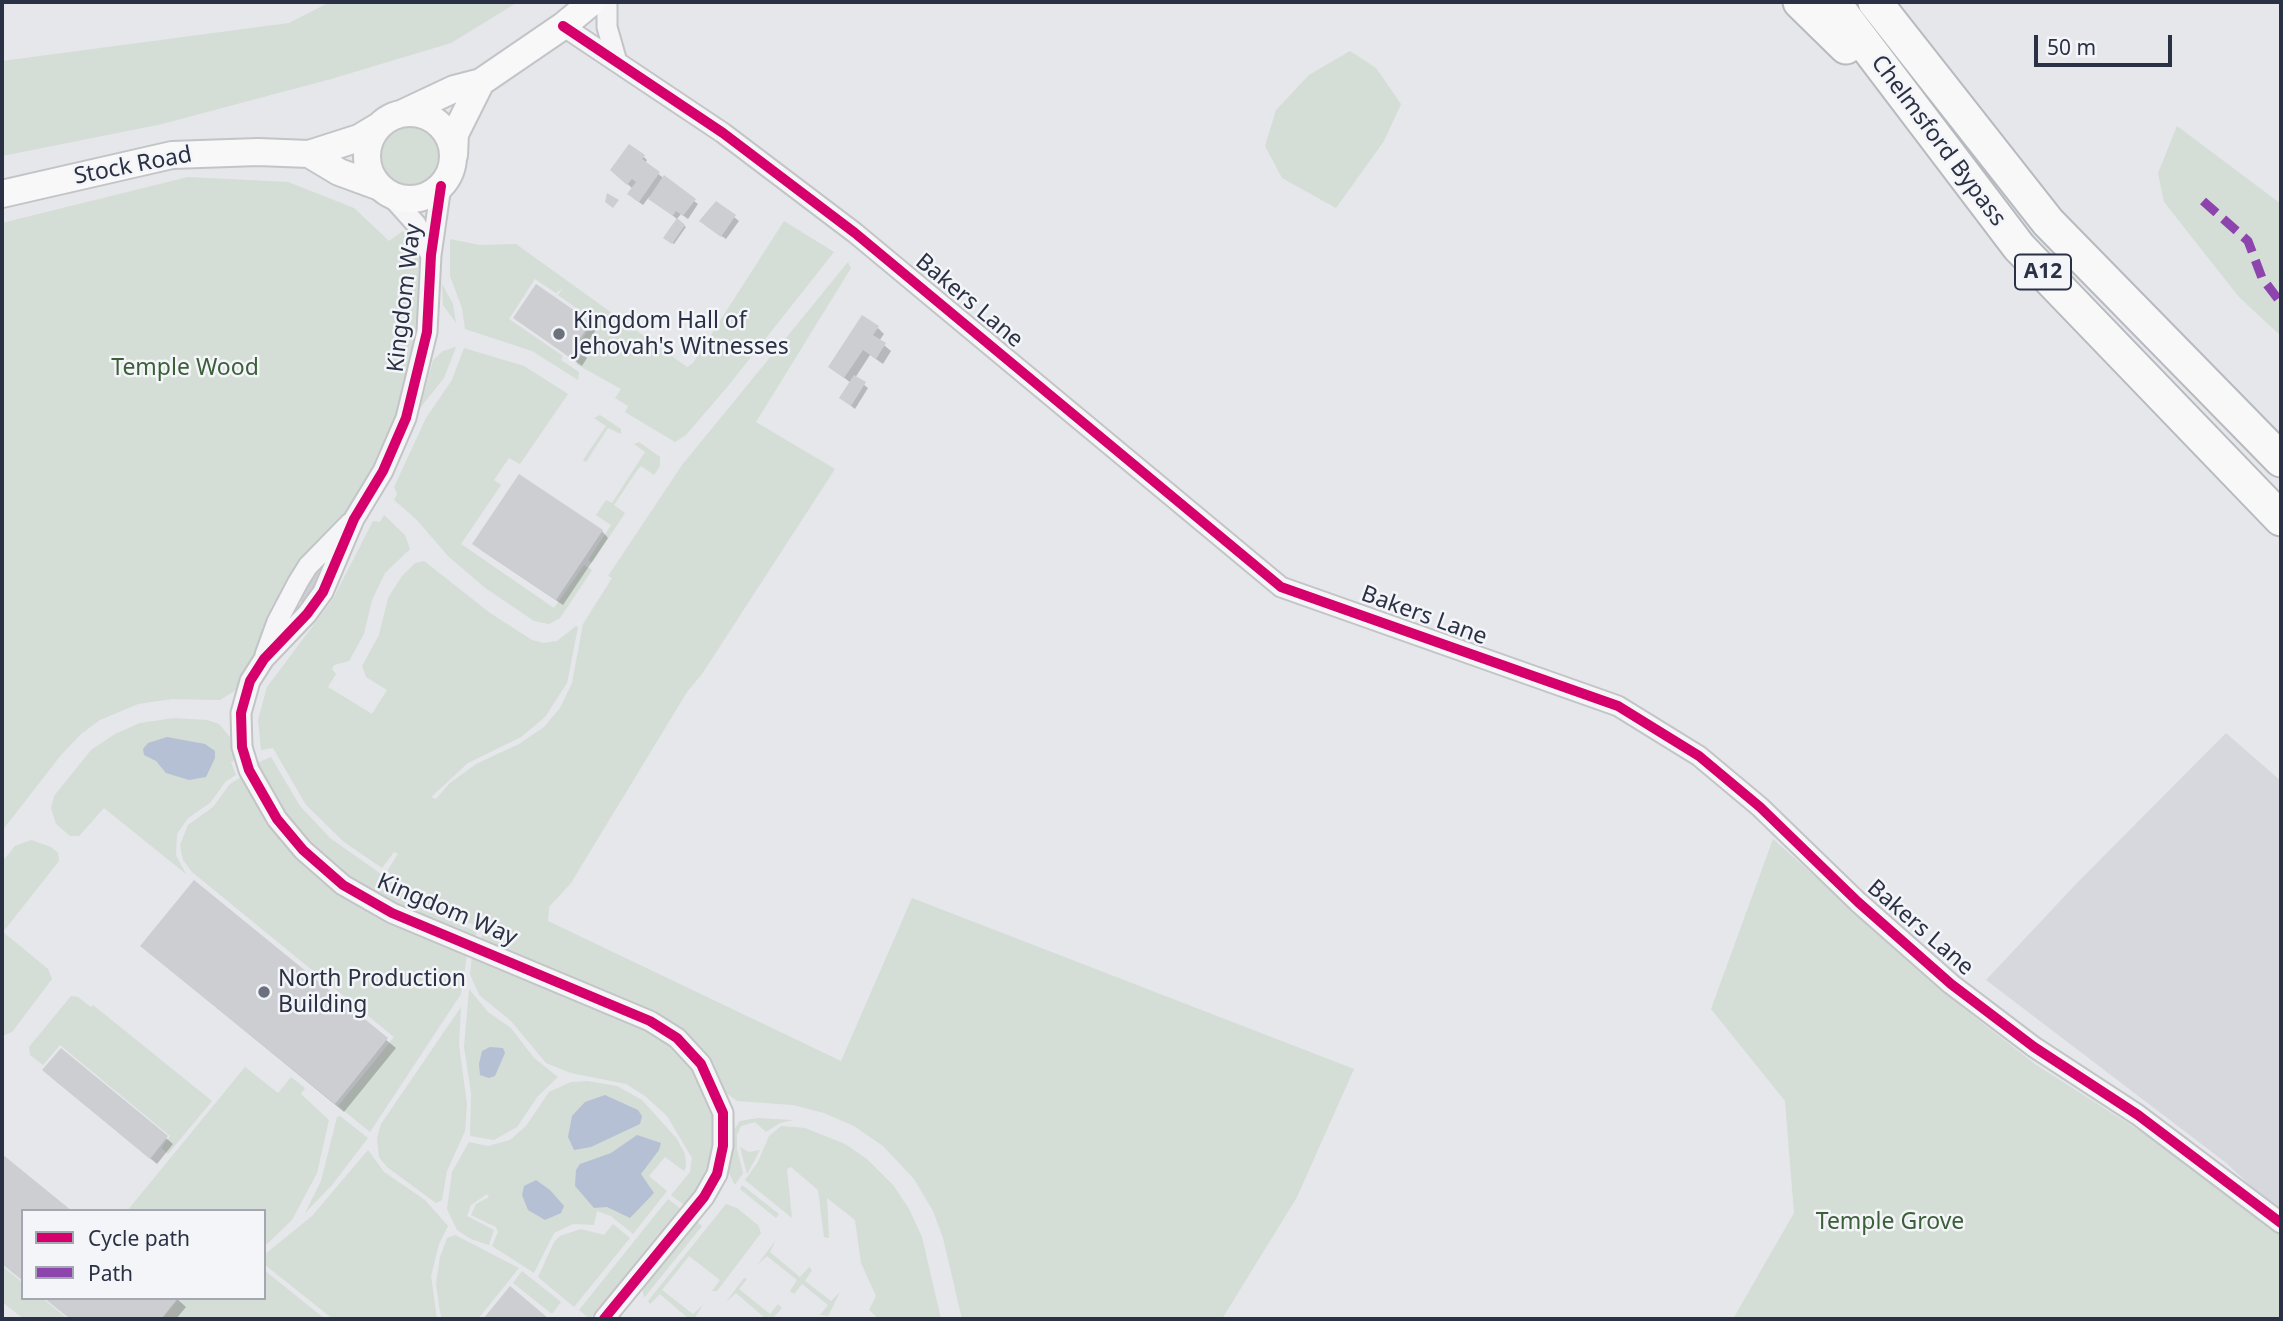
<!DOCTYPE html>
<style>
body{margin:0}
#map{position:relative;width:2283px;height:1321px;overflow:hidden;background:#e5e7ea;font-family:"Noto Sans",sans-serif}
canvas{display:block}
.frame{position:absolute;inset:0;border:4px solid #2b3144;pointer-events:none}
.legend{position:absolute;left:21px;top:1209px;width:245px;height:91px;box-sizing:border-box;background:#f4f5f9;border:2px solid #a4a7b1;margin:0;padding:9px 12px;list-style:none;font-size:21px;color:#2b3144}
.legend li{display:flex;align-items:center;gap:14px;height:35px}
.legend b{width:35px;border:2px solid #a4a7b1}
.scale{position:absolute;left:2034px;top:35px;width:138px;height:32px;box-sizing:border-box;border:4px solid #2b3144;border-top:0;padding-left:9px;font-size:21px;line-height:24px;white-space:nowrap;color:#2b3144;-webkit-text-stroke:5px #f4f5f9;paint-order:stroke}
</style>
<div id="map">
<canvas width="2283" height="1321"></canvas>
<div class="frame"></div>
<ul class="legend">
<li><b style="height:9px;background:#d6006c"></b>Cycle path</li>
<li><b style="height:9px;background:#8e44ad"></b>Path</li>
</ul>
<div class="scale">50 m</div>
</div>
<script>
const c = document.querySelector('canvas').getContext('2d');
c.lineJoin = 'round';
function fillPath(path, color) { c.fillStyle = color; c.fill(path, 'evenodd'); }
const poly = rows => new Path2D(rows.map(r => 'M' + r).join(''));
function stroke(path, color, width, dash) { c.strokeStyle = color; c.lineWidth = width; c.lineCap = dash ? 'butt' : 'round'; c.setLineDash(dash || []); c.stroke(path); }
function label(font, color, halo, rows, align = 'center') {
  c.font = font + ' "Noto Sans",sans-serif'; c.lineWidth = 5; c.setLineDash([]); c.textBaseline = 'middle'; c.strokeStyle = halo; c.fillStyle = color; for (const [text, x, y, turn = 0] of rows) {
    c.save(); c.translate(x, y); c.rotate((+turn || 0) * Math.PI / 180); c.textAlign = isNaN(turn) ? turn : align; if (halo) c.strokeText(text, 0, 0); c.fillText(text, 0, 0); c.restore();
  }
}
fillPath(poly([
 [2226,733,2281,781,2280,1213,2225,1162,1986,980,2075,885]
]), '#d6d8de');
fillPath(poly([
 [330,2,518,2,451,43,331,79,162,124,2,156,2,61,289,23],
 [1350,51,1376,68,1401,104,1384,141,1336,208,1282,178,1265,146,1276,110,1309,75],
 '379 156a32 32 0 1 1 64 0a32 32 0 1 1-64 0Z',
 [2177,126,2281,204,2281,336,2239,297,2164,202,2158,173],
 [188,177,288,182,354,208,389,241,403,231,406,236,414,232,423,266,416,343,402,403,366,481,266,629,236,690,220,700,172,699,138,704,100,720,81,734,61,755,2,831,2,223],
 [784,221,834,252,728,386,686,435,675,442,625,412,628,406,615,398,621,389,576,364,584,350,578,345,594,321,558,295,563,288,556,293,535,279,509,319,563,356,561,360,579,372,578,380,532,351,465,329,462,308,450,276,450,239,479,245,516,244,687,367,693,363],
 [848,262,851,268,756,422,835,469,702,674,687,692,571,883,549,907,548,921,841,1061,912,898,1354,1069,1297,1197,1222,1319,962,1319,943,1238,933,1211,914,1179,883,1146,854,1126,824,1113,793,1105,737,1101,726,1093,716,1071,696,1044,672,1023,630,1002,481,939,484,929,429,907,387,871,398,854,394,852,382,868,344,842,306,805,273,748,261,750,258,720,267,687,333,599,373,521,380,522,384,515,405,535,410,549,385,573,372,600,364,634,349,661,334,665,332,669,336,674,328,687,372,714,387,690,366,677,362,666,379,635,388,598,402,576,415,563,424,561,490,613,532,640,543,643,557,641,576,626,578,627,567,683,545,717,521,737,468,763,431,797,436,799,450,783,476,764,519,744,544,727,560,708,572,683,583,624,612,578,608,576,682,465],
 [442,284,453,304,456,323,443,305],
 [456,347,444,378,420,408,433,360,443,351],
 [464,348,524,366,568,394,520,464,509,458,494,480,501,485,461,544,554,608,584,565,592,570,560,618,549,624,534,621,484,587,448,556,416,519,394,500,397,494,394,487,426,418,452,380],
 [600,415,621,429,621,434,608,428,586,462,583,460,606,426,594,418],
 [639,442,660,457,660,466,654,475,641,466,638,469,614,505,625,513,592,563,588,560,611,525,596,515,606,500,612,503,645,452,634,444],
 [174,718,207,720,219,724,230,737,235,760,231,762,236,775,226,781,210,803,188,818,177,834,176,855,186,874,104,808,79,836,70,836,56,824,51,808,54,796,91,750,115,734,140,723],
 [271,757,300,806,330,838,388,879,418,907,477,932,475,937,404,909,352,881,316,850,289,819,257,763],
 [241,777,275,833,299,861,328,887,383,921,467,955,461,994,370,1132,338,1106,394,1037,192,872,183,860,180,845,188,825,213,807,230,784],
 [1773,839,1963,1008,2035,1064,2187,1161,2281,1229,2281,1319,1733,1319,1794,1213,1785,1101,1711,1009],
 [31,840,51,847,58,853,59,861,3,932,48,969,52,979,12,1032,2,1036,2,862,15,846],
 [472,957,651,1031,686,1061,706,1094,714,1123,714,1142,706,1174,684,1205,671,1195,690,1172,692,1158,667,1116,645,1096,626,1084,571,1073,546,1063,511,1021,479,995,470,974],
 [469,989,488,1012,511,1028,534,1058,558,1077,538,1096,517,1127,494,1140,470,1136,471,1093,464,1047],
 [71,996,78,997,91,1007,93,1005,212,1101,168,1154,161,1148,170,1136,60,1045,43,1065,30,1055,29,1047],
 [461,1007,459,1045,467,1104,465,1131,447,1171,442,1200,436,1203,387,1167,379,1157,377,1138,381,1124],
 [245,1067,278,1093,291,1077,305,1088,301,1094,329,1120,317,1173,292,1220,264,1247,264,1211,127,1211],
 [588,1081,617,1086,642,1100,677,1139,685,1154,686,1167,684,1171,665,1157,649,1176,667,1191,633,1234,611,1216,597,1211,594,1225,573,1224,554,1233,534,1273,492,1246,498,1232,496,1227,471,1215,476,1204,489,1197,487,1194,471,1205,467,1216,494,1230,489,1245,471,1239,457,1230,447,1209,452,1172,469,1142,488,1146,510,1140,526,1126,549,1092,571,1082],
 [340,1116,368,1138,332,1185,305,1213,321,1181,337,1117],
 [758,1118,793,1120,780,1123,766,1132,755,1122,741,1126,737,1135,737,1149,743,1173,735,1185,729,1173,733,1131,740,1121],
 [781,1126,805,1128,845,1144,867,1159,893,1185,909,1209,922,1237,941,1319,879,1319,869,1310,876,1296,861,1263,855,1220,827,1198,829,1238,824,1237,818,1190,791,1167,787,1169,792,1218,745,1180,758,1162,769,1136],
 [740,1147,749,1152,760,1150,747,1174],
 [368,1150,384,1172,425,1200,448,1226,439,1244,431,1276,437,1319,333,1319,264,1264,264,1255,312,1216],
 [742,1185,779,1214,776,1218,740,1189],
 [668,1199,681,1209,590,1319,579,1310],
 [726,1204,737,1208,758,1225,761,1233,717,1291,712,1291,720,1280,689,1256,662,1290,693,1314,703,1305,694,1319,689,1319,660,1294,650,1304,648,1301],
 [696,1221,702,1226,644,1298,642,1286],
 [613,1224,630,1238,574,1307,538,1277,554,1242,560,1236,581,1229,604,1235],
 [455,1235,519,1268,478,1319,442,1319,440,1312,436,1284,440,1257,447,1238],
 [776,1240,770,1252,800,1277,809,1267,812,1270,805,1281,831,1301,840,1292,828,1316,820,1315,828,1305,802,1284,794,1294,790,1291,797,1280,767,1256,757,1265],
 [2,1266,23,1283,23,1298,42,1298,68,1319,24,1319,2,1302],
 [264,1270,325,1319,162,1319,179,1298,264,1298],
 [522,1271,561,1302,552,1314,513,1283],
 [744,1278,747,1279,739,1289,770,1314,778,1304,782,1308,774,1317,776,1319,766,1319,736,1293,726,1302]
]), '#d4ddd6');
fillPath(poly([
 [167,737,205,744,215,751,215,758,206,777,189,780,166,773,156,761,144,755,143,749,148,743],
 [490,1047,503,1048,505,1053,495,1076,489,1078,480,1075,479,1064,482,1051],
 [605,1095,638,1110,642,1116,640,1124,591,1147,574,1150,568,1137,572,1116,585,1102],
 [637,1135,661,1143,659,1150,641,1174,654,1193,630,1218,607,1207,594,1208,575,1186,576,1170,580,1164,611,1153],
 [536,1180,550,1190,564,1206,561,1213,545,1220,528,1210,522,1195,524,1186]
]), '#b5c0d4');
fillPath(poly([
 [644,157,647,160,645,164,698,204,688,219,681,214,677,219,649,197,643,205,633,198,633,189,612,170],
 [716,203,739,221,726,239,705,225],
 [677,221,686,227,674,244,665,238],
 [515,318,590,324,596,330,581,352,587,358,582,366],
 [878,328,884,334,879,341,891,351,883,364,870,355,855,378,868,388,855,409,841,398,851,383,830,367],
 [602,531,608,538,563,605,481,550],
 [194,882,396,1048,344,1112,151,954],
 [61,1050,173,1144,157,1164,51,1077],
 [2,1156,69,1211,23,1211,23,1280,2,1263],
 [45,1298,176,1298,186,1307,176,1319,71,1319]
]), '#0003');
fillPath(poly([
 [629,144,645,155,642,159,660,172,639,202,627,194,636,182,632,179,627,185,610,170],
 [664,175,696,199,683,216,676,211,673,216,648,199],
 [607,193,619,200,613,208,605,202],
 [716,201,736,215,721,237,699,221],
 [677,218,685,225,672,244,663,238],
 [536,284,591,322,575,346,582,351,575,361,513,318],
 [862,315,879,326,873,335,886,343,876,359,863,350,844,378,828,367],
 [854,375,866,382,851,406,839,398],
 [519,474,603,530,556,600,472,544],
 [316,570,324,576,305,605,296,598],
 [194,880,388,1038,335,1104,140,946],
 [61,1048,168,1136,150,1159,42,1070],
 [2,1154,72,1211,23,1211,23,1281,2,1264],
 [510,1286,548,1318,547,1319,483,1319],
 [44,1298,178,1298,161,1319,70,1319]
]), '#ccced2');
const street = poly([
 [607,2,607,27,617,62],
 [563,26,723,133,855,233,1281,587,1618,706,1699,756,1760,807,1858,902,1951,984,2034,1047,2138,1115,2281,1223],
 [441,186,431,255,427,332,406,418,383,471,354,519,323,592,307,614,264,659,250,681,241,713,242,747,249,770,277,819,303,850,343,885,392,913,650,1021,677,1038,701,1064,723,1113,723,1146,717,1174,704,1197,604,1319],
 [389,194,416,224,430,254],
 [265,655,277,622,298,582,308,566,350,523]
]);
const secondary = poly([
 [403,113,454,89,481,82,563,26,592,2],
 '367 156a43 43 0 1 1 86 0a43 43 0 1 1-86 0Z',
 [309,154,339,172,380,187],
 [454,155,455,134,481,82],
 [2,194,172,155,258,152,309,154,359,138,379,126]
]);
const highway = poly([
 [1800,2,1846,47],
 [1833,2,2019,247,2281,519],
 [1875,2,2048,222,2281,460]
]);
stroke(street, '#c2c4c8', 23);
stroke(secondary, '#c2c4c8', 30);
stroke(highway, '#b7babf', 37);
stroke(street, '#f5f5f7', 19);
stroke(secondary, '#f8f8f8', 26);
stroke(highway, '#f8f8f8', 33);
stroke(poly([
 [2203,201,2248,241,2262,278,2281,303]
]), '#8e44ad', 9, [18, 9]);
stroke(poly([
 [563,26,723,133,855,233,1281,587,1618,706,1699,756,1760,807,1858,902,1951,984,2034,1047,2138,1115,2281,1223],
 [441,186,431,255,427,332,406,418,383,471,354,519,323,592,307,614,264,659,250,681,241,713,242,747,249,770,277,819,303,850,343,885,392,913,650,1021,677,1038,701,1064,723,1113,723,1146,717,1174,704,1197,604,1319]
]), '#d6006c', 10);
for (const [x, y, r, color] of [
 [559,334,7,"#6c717e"],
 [264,992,7,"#6c717e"]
]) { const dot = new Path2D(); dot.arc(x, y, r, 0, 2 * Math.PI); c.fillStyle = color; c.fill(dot); stroke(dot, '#f4f5f9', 2.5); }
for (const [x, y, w] of [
 [2043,272,56]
]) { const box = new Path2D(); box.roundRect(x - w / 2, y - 17.5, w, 35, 5); c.fillStyle = '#f4f5f9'; c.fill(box); stroke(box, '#2b3144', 2); }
label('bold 21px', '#2b3144', null, [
 ["A12",2043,272]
]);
label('23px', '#2b3144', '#f4f5f9', [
 ["Chelmsford Bypass",1938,141,53],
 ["Stock Road",133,166,-11],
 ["Kingdom Way",405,298,-83],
 ["Bakers Lane",969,301,40],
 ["Bakers Lane",1424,616,20],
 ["Kingdom Way",447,910,23],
 ["Bakers Lane",1920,928,41]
]);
label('23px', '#2b3144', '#f4f5f9', [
 ["Kingdom Hall of",573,321],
 ["Jehovah's Witnesses",573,347],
 ["North Production",278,979],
 ["Building",278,1005]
], 'left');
label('23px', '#3b5f39', '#f4f5f9', [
 ["Temple Wood",185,368],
 ["Temple Grove",1890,1222]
]);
</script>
